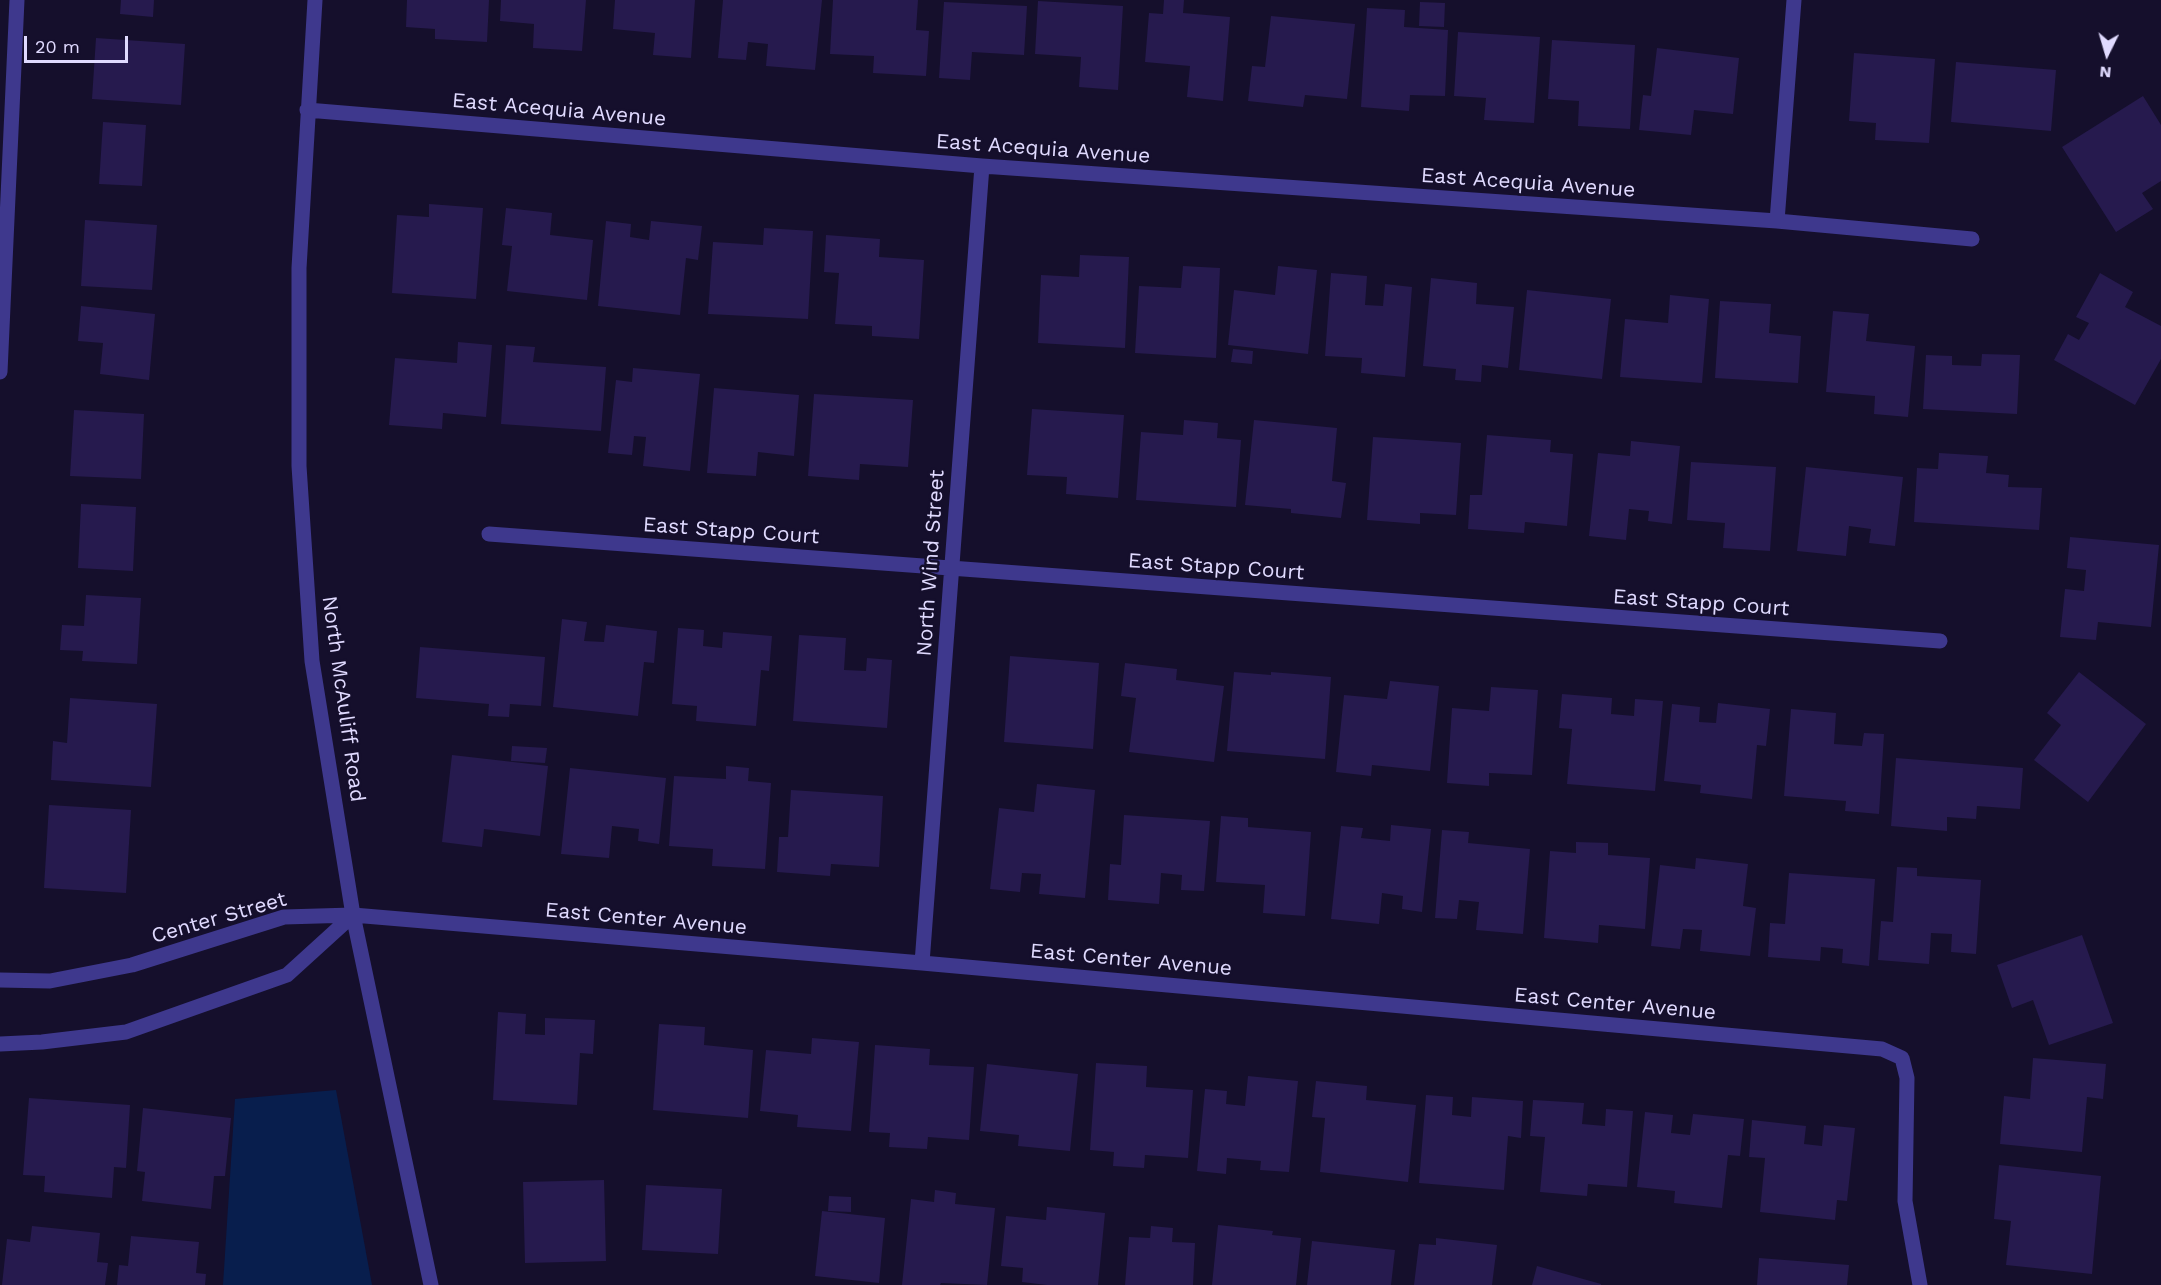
<!DOCTYPE html>
<style>
body{margin:0}
#map{position:relative;width:2161px;height:1285px;overflow:hidden;background:#150f2c;font-family:"Work Sans",sans-serif}
canvas{display:block}
.north{position:absolute;left:2077px;top:24px;width:60px;height:60px;-webkit-text-stroke:4px #150f2c;paint-order:stroke;rotate:185deg;font-size:16px;font-weight:700;line-height:24px;text-align:center;color:#e0daff}
.north::after{content:'';display:block;margin:auto;width:21px;height:27px;background:#e0daff;clip-path:polygon(50% 0,100% 100%,50% 72%,0 100%)}
.scale{position:absolute;left:24px;top:36px;width:104px;height:27px;box-sizing:border-box;border:3px solid #e0daff;border-top:0;padding-left:8px;font-size:18px;line-height:21px;white-space:nowrap;color:#e0daff;-webkit-text-stroke:4px #150f2c;paint-order:stroke}
</style>
<div id="map">
<canvas width="2161" height="1285"></canvas>
<div class="north">N</div>
<div class="scale">20 m</div>
</div>
<script>
const c = document.querySelector('canvas').getContext('2d');
c.lineJoin = 'round';
function fillPath(path, color) { c.fillStyle = color; c.fill(path, 'evenodd'); }
const poly = rows => new Path2D(rows.map(r => 'M' + r).join(''));
function stroke(path, color, width, dash) { c.strokeStyle = color; c.lineWidth = width; c.lineCap = dash ? 'butt' : 'round'; c.setLineDash(dash || []); c.stroke(path); }
function label(font, color, halo, rows, align = 'center') {
  c.font = font + ' "Work Sans",sans-serif'; c.lineWidth = 5; c.setLineDash([]); c.textBaseline = 'middle'; c.strokeStyle = halo; c.fillStyle = color; for (const [text, x, y, turn = 0] of rows) {
    c.save(); c.translate(x, y); c.rotate((+turn || 0) * Math.PI / 180); c.textAlign = isNaN(turn) ? turn : align; if (halo) c.strokeText(text, 0, 0); c.fillText(text, 0, 0); c.restore();
  }
}
fillPath(poly([
 [336,1090,372,1285,223,1285,235,1099]
]), '#081e4d');
fillPath(poly([
 [121,0,154,0,153,17,120,14],
 [407,0,489,0,487,42,435,39,435,29,406,27],
 [501,0,586,0,582,51,533,48,534,24,500,21],
 [615,0,695,0,691,58,653,55,655,33,613,29],
 [723,0,822,0,815,70,766,66,768,44,748,42,746,60,718,58],
 [833,0,918,0,916,30,929,31,926,76,873,73,874,56,830,54],
 [1164,0,1184,0,1183,13,1230,17,1223,101,1187,97,1190,66,1145,62,1149,13,1163,14],
 [1038,1,1123,6,1118,90,1079,87,1081,57,1035,54],
 [944,2,1027,6,1024,55,972,52,970,80,939,78],
 [1420,2,1445,3,1444,27,1419,26],
 [1367,8,1405,10,1404,27,1448,30,1445,96,1410,95,1409,111,1361,107],
 [1271,16,1355,24,1347,99,1305,95,1303,107,1248,101,1252,66,1265,67],
 [1458,32,1540,37,1534,123,1484,120,1486,98,1454,96],
 [96,38,185,44,181,105,92,99],
 [1552,40,1635,45,1630,129,1578,126,1579,101,1548,99],
 [1657,48,1739,58,1733,114,1694,110,1691,135,1639,130,1643,95,1651,96],
 [1854,53,1935,59,1929,143,1875,140,1876,123,1849,121],
 [1956,62,2056,70,2051,131,1951,122],
 [2143,96,2161,125,2161,181,2142,193,2153,209,2116,232,2062,147],
 [103,122,146,125,142,186,99,184],
 [429,204,483,208,476,299,392,293,397,215,429,217],
 [506,208,552,213,550,235,593,240,587,300,507,291,512,246,502,245],
 [85,220,157,225,152,290,81,286],
 [606,221,631,224,630,237,649,240,651,221,702,226,698,260,686,258,680,315,598,306],
 [764,228,813,231,808,319,708,314,713,242,763,245],
 [826,235,880,239,879,257,924,260,919,339,872,336,872,326,835,324,839,273,824,272],
 [1080,255,1129,257,1125,348,1038,343,1041,275,1079,277],
 [1183,266,1220,268,1216,358,1135,353,1139,286,1181,288],
 [1278,266,1317,270,1308,354,1228,345,1234,290,1275,295],
 [1331,273,1367,276,1365,305,1383,306,1385,284,1412,287,1405,377,1361,373,1362,358,1325,356],
 [2100,273,2133,292,2125,307,2161,326,2161,359,2135,405,2054,360,2068,334,2079,340,2089,323,2076,317],
 [1431,278,1477,283,1476,304,1514,307,1508,368,1482,365,1481,382,1455,380,1456,369,1423,366],
 [1527,290,1611,299,1602,379,1519,370],
 [1670,295,1709,299,1702,383,1620,377,1625,319,1668,323],
 [1720,301,1771,304,1769,333,1801,336,1798,383,1715,378],
 [81,306,155,314,149,380,100,374,103,343,78,341],
 [1833,311,1869,314,1866,341,1915,346,1908,417,1874,414,1875,396,1826,392],
 [458,342,492,345,486,417,443,413,442,429,389,425,395,358,457,363],
 [506,345,535,347,533,362,606,367,601,431,501,424],
 [1233,349,1253,351,1252,364,1231,362],
 [1982,354,2020,355,2017,414,1923,409,1926,355,1952,356,1952,365,1981,366],
 [633,368,700,374,690,471,643,466,646,437,634,436,632,455,608,453,616,380,632,382],
 [714,388,799,395,794,456,758,452,756,476,707,473],
 [814,394,913,400,908,467,860,464,859,480,808,476],
 [1032,409,1124,415,1118,498,1066,494,1067,477,1027,475],
 [74,410,144,414,141,479,70,476],
 [1184,420,1218,423,1217,438,1241,440,1236,507,1136,500,1141,432,1183,435],
 [1254,420,1337,428,1332,481,1346,483,1341,518,1291,513,1291,509,1245,505],
 [1487,435,1551,440,1550,452,1573,454,1567,526,1525,522,1524,533,1468,529,1470,495,1482,495],
 [1373,437,1461,443,1456,515,1420,513,1420,524,1367,520],
 [1631,441,1680,446,1672,524,1648,521,1649,511,1629,509,1626,540,1589,536,1598,453,1630,456],
 [1939,453,1988,456,1986,473,2009,475,2008,487,2042,488,2039,530,1914,522,1917,468,1938,469],
 [1691,462,1776,467,1770,551,1723,548,1725,523,1687,520],
 [1806,467,1903,477,1895,546,1869,543,1871,529,1849,526,1846,556,1797,551],
 [81,504,136,507,133,571,78,568],
 [2070,537,2159,545,2151,627,2098,622,2096,640,2060,637,2065,589,2084,591,2086,570,2067,568],
 [86,595,141,598,137,664,82,661,83,651,60,650,62,625,84,626],
 [562,619,587,622,584,641,604,642,606,625,657,631,654,663,644,662,638,716,553,707],
 [678,628,704,630,703,646,722,648,723,632,772,636,769,671,761,670,756,726,696,721,697,706,672,704],
 [799,635,846,638,844,670,866,671,867,658,892,660,887,728,793,721],
 [420,647,545,657,541,706,510,704,509,717,488,716,489,704,416,698],
 [1010,656,1099,663,1093,749,1004,742],
 [1125,663,1177,669,1176,680,1224,686,1214,762,1129,752,1136,698,1121,696],
 [1234,672,1271,675,1271,672,1331,677,1325,759,1227,751],
 [2079,672,2146,724,2088,802,2034,760,2061,725,2047,713],
 [1390,681,1439,686,1430,771,1372,765,1371,776,1336,772,1344,695,1387,699],
 [1491,687,1538,690,1532,775,1489,773,1489,786,1447,783,1452,708,1489,711],
 [1562,694,1612,698,1611,714,1634,716,1635,699,1663,701,1655,791,1567,784,1572,729,1559,728],
 [70,698,157,704,151,787,51,780,53,741,67,743],
 [1718,703,1770,709,1766,746,1757,745,1752,799,1700,793,1701,785,1664,781,1672,704,1700,707,1699,722,1716,723],
 [1791,709,1836,713,1834,744,1862,746,1864,733,1884,734,1879,814,1845,811,1846,801,1784,796],
 [512,746,547,748,545,763,511,761],
 [452,755,548,766,540,836,484,829,482,847,442,842],
 [1896,758,2023,768,2020,809,1977,806,1976,819,1947,817,1947,831,1891,826],
 [726,766,749,768,748,781,771,783,765,869,712,866,713,849,669,846,674,776,726,779],
 [570,768,666,778,659,844,638,841,639,829,612,826,609,858,561,854],
 [1037,784,1095,790,1085,898,1039,894,1041,874,1022,873,1020,892,990,889,999,808,1034,812],
 [791,790,883,796,879,867,831,864,830,876,777,872,779,837,788,837],
 [49,805,131,810,126,893,44,888],
 [1124,815,1210,821,1204,891,1181,890,1182,875,1161,873,1159,904,1108,900,1110,864,1121,865],
 [1221,816,1248,818,1248,827,1311,832,1305,916,1263,913,1265,885,1216,882],
 [1391,825,1431,829,1422,912,1402,909,1403,896,1382,893,1379,924,1331,919,1341,826,1363,828,1361,838,1390,841],
 [1442,830,1469,832,1468,843,1530,849,1523,934,1476,930,1479,902,1459,900,1457,919,1435,918],
 [1576,842,1608,843,1608,855,1650,858,1645,929,1599,925,1598,943,1544,938,1550,851,1576,853],
 [1696,858,1748,864,1743,906,1756,908,1750,956,1700,951,1702,930,1683,929,1680,949,1651,946,1660,865,1695,869],
 [1897,867,1917,868,1917,876,1981,880,1976,954,1951,952,1952,934,1931,933,1929,964,1878,960,1881,921,1893,922],
 [1789,873,1875,879,1869,966,1842,963,1843,949,1821,947,1820,961,1768,957,1770,923,1785,924],
 [2082,935,2113,1023,2049,1045,2033,1000,2012,1008,1997,965],
 [498,1012,526,1014,525,1034,545,1035,545,1018,595,1020,593,1054,580,1053,577,1105,493,1100],
 [659,1024,705,1027,704,1045,753,1050,748,1118,653,1110],
 [812,1038,859,1042,851,1131,797,1127,798,1115,760,1111,766,1050,811,1054],
 [875,1045,930,1049,929,1065,974,1067,969,1140,928,1137,927,1149,889,1147,890,1133,869,1132],
 [2033,1058,2106,1064,2103,1099,2087,1097,2082,1152,2000,1144,2004,1096,2030,1099],
 [1096,1063,1147,1066,1146,1087,1193,1090,1188,1158,1145,1155,1144,1168,1113,1166,1114,1152,1090,1150],
 [987,1064,1078,1074,1070,1151,1018,1146,1019,1135,980,1131],
 [1248,1076,1298,1081,1289,1172,1260,1170,1261,1161,1227,1158,1226,1174,1197,1171,1205,1089,1227,1091,1226,1104,1245,1106],
 [1316,1081,1367,1086,1366,1100,1416,1105,1408,1182,1320,1172,1325,1118,1312,1117],
 [1426,1095,1453,1097,1452,1115,1471,1117,1472,1097,1523,1101,1521,1138,1508,1136,1504,1190,1419,1183],
 [29,1098,130,1105,126,1168,114,1167,112,1198,44,1192,45,1176,23,1175],
 [1533,1100,1584,1103,1582,1124,1605,1126,1606,1109,1633,1111,1627,1187,1588,1184,1587,1196,1540,1192,1545,1137,1530,1136],
 [143,1108,231,1118,225,1176,214,1176,211,1209,142,1201,145,1172,137,1171],
 [1645,1112,1673,1115,1671,1133,1690,1135,1693,1114,1744,1119,1740,1156,1728,1155,1722,1208,1674,1203,1675,1191,1637,1187],
 [1752,1120,1806,1126,1804,1144,1822,1146,1824,1125,1855,1128,1847,1201,1837,1200,1835,1220,1760,1212,1765,1158,1749,1157],
 [1999,1165,2101,1176,2092,1274,2006,1265,2011,1221,1994,1219],
 [604,1180,606,1261,525,1263,523,1182],
 [646,1185,722,1189,718,1254,642,1250],
 [935,1190,956,1193,955,1204,995,1208,987,1285,941,1283,940,1285,902,1285,911,1199,934,1202],
 [829,1196,851,1197,851,1212,828,1211],
 [1047,1207,1105,1213,1098,1285,1047,1285,1022,1282,1023,1268,1001,1266,1006,1216,1046,1220],
 [822,1211,885,1218,879,1283,815,1276],
 [1218,1225,1273,1231,1272,1235,1301,1238,1296,1285,1212,1285],
 [32,1226,100,1233,97,1262,108,1263,105,1285,2,1285,7,1239,30,1242],
 [1151,1226,1173,1228,1172,1242,1195,1243,1193,1285,1125,1285,1129,1237,1150,1238],
 [131,1236,199,1242,196,1273,206,1274,205,1285,117,1285,119,1265,128,1266],
 [1436,1238,1497,1245,1492,1285,1414,1285,1419,1244,1436,1245],
 [1312,1241,1395,1250,1391,1285,1307,1285],
 [1759,1258,1849,1265,1847,1285,1757,1285],
 [1537,1266,1601,1284,1601,1285,1532,1285]
]), '#261a4e');
stroke(poly([
 [315,0,299,268,299,466,312,661,353,915,431,1285],
 [307,110,982,166,1777,221,1972,239],
 [1777,221,1794,0],
 [0,372,17,0],
 [489,534,1940,641],
 [922,963,982,166],
 [0,980,50,981,132,965,284,917,353,915,922,963,1882,1049,1902,1058,1907,1078,1905,1201,1920,1285],
 [0,1044,42,1042,126,1032,287,975,353,915]
]), '#3e388d', 15);
label('21px', '#e0daff', '#150f2c', [
 ["East Acequia Avenue",559,110,5],
 ["East Acequia Avenue",1043,149,4],
 ["East Acequia Avenue",1528,183,4],
 ["East Stapp Court",731,531,4],
 ["North Wind Street",931,563,-86],
 ["East Stapp Court",1216,567,4],
 ["East Stapp Court",1701,603,4],
 ["North McAuliff Road",343,699,82],
 ["Center Street",219,918,-16],
 ["East Center Avenue",646,919,5],
 ["East Center Avenue",1131,960,5],
 ["East Center Avenue",1615,1004,5]
]);
</script>
